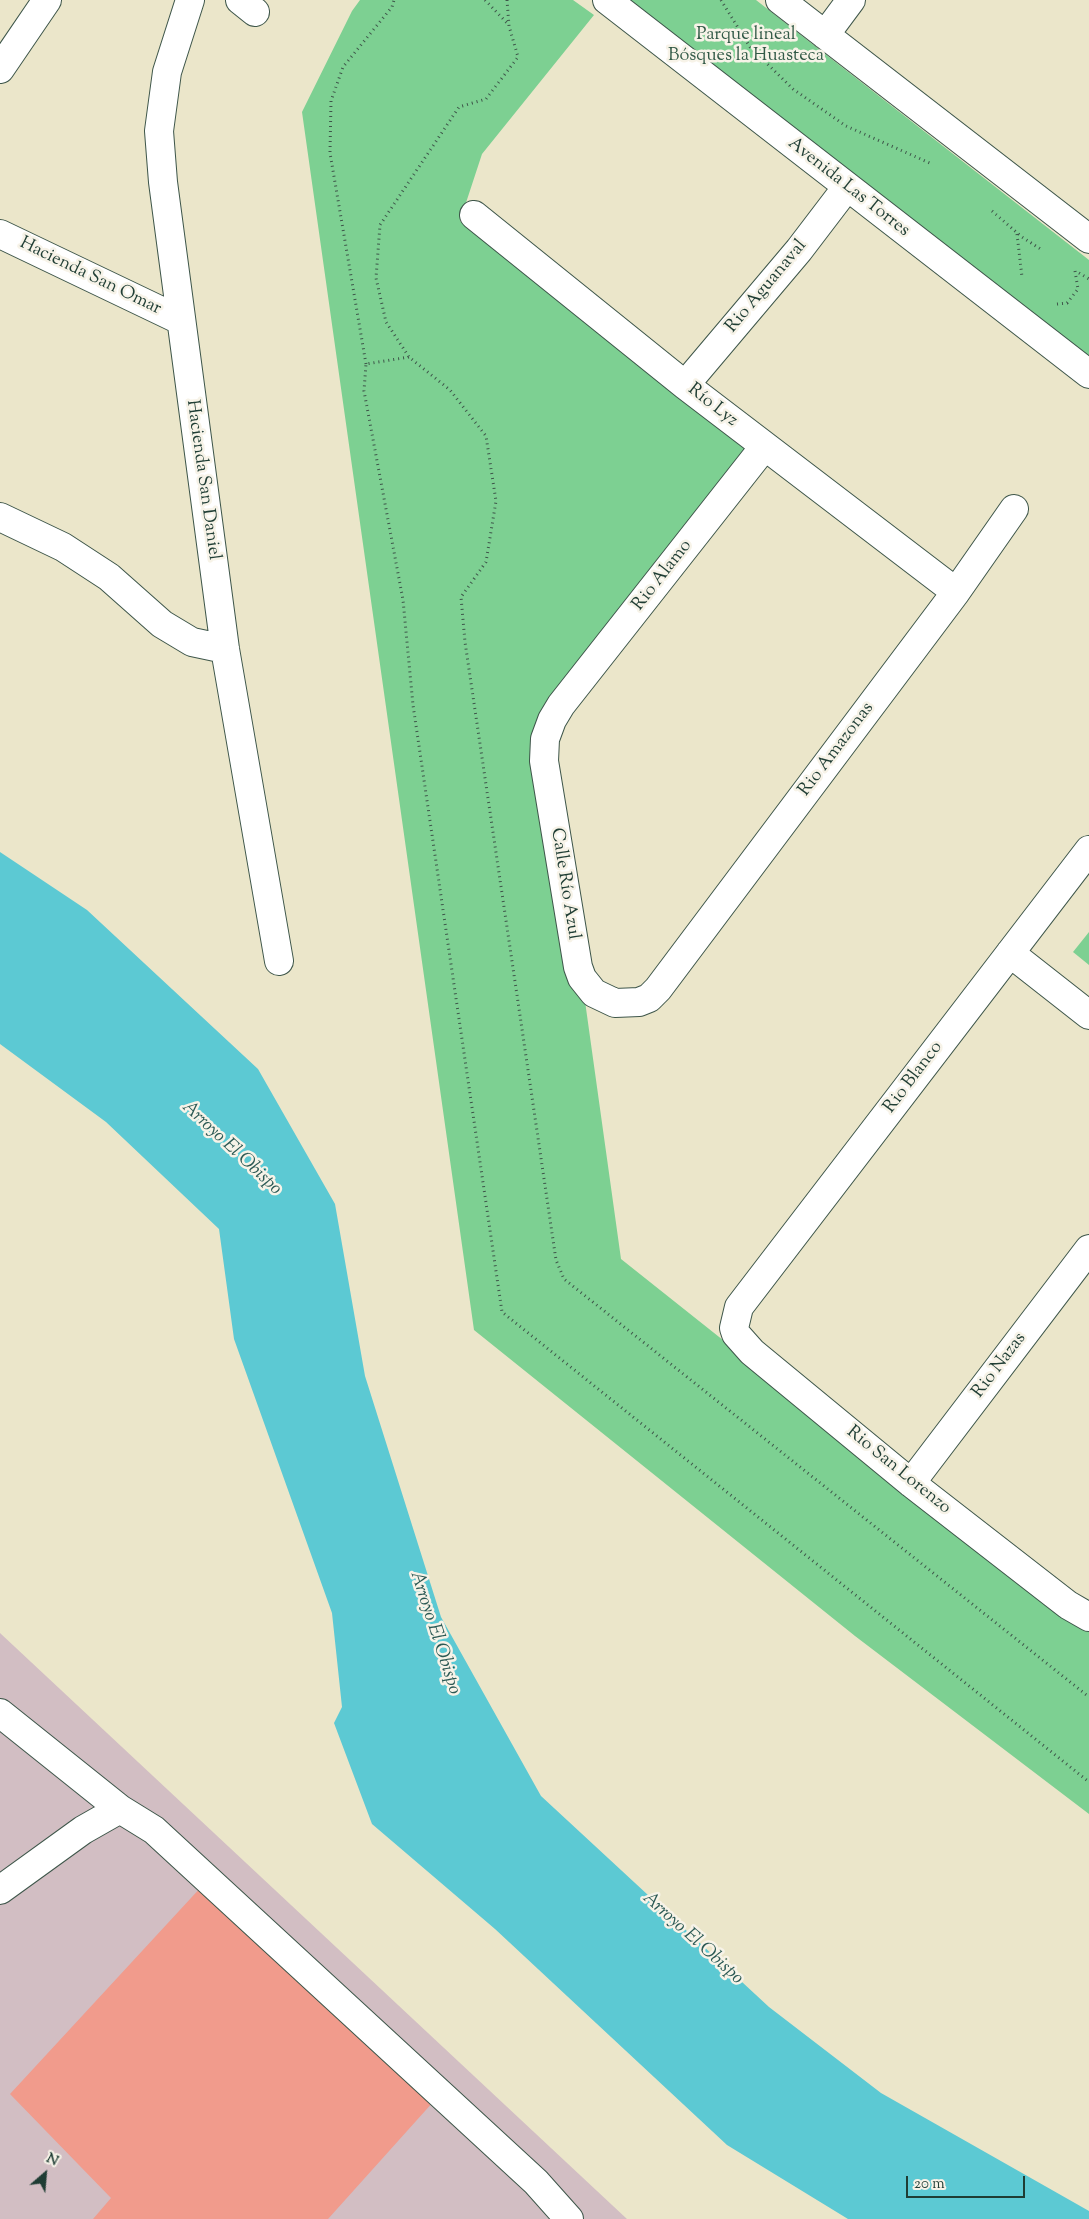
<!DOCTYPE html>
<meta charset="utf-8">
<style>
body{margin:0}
#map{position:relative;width:1089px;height:2219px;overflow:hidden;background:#ebe6ca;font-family:"Sorts Mill Goudy",serif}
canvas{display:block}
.north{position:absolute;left:20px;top:2149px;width:50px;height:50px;-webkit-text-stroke:4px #f7f3e8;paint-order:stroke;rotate:27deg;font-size:14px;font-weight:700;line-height:20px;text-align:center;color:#1f3d34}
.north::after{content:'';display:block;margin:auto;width:18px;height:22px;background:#1f3d34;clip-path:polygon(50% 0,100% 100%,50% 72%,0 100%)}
.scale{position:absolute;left:906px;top:2176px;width:119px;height:22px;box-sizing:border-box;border:2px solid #1f3d34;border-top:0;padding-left:6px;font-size:15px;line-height:18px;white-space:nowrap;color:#1f3d34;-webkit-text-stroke:4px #f7f3e8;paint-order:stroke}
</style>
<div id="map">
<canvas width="1089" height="2219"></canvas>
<div class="north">N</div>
<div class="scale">20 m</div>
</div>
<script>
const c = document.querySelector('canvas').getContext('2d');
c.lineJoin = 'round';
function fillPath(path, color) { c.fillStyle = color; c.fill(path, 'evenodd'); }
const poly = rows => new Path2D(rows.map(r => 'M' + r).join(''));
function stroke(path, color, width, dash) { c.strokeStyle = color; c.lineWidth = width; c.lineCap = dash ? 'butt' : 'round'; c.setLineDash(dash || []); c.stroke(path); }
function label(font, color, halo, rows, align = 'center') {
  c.font = font + ' "Sorts Mill Goudy",serif'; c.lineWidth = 5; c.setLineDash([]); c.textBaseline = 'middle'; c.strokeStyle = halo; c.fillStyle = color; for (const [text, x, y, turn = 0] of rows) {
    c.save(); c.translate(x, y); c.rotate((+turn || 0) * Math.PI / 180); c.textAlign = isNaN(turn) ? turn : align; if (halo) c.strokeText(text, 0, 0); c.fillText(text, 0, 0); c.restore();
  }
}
fillPath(poly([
 [0,1633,627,2219,0,2219]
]), '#d2bec3');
fillPath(poly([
 [360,0,573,0,594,15,482,154,460,221,757,455,547,729,621,1259,1089,1631,1089,1814,855,1636,474,1330,302,112,352,11],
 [616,0,756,0,1089,260,1089,365],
 [1089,932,1089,965,1073,952]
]), '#7dd092');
fillPath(poly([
 [0,852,87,910,258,1069,335,1204,365,1376,441,1617,541,1796,769,2007,881,2093,1089,2211,1089,2219,848,2219,727,2145,495,1929,372,1824,334,1723,342,1707,332,1613,234,1339,219,1229,106,1122,0,1044]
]), '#5cc9d3');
fillPath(poly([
 [203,1885,434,2101,328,2219,93,2219,111,2198,10,2094]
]), '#f19b8c');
const minor = poly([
 [190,0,167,72,159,131,163,182,225,649,279,961],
 [240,0,255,12],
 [607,0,1089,374],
 [780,0,1089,239],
 [825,35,851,0],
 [0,69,47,0],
 [474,215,685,385,956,592],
 [0,234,180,320],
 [685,385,799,250,847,187],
 [764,447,561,705,552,720,545,739,544,761,578,967,582,978,594,993,615,1003,639,1002,649,998,658,989,956,592,1014,509],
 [0,517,63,547,109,577,162,624,192,642,225,649],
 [1089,850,739,1307,734,1328,736,1334,752,1352,911,1483,1068,1605,1089,1617],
 [1010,953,1089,1015],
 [911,1483,1089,1249],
 [0,1713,120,1809],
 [0,1890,83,1830,120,1809,154,1830,536,2182,569,2219]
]);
stroke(minor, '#3e564a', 30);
stroke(poly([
 [485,0,509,25],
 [507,0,509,26,518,57,486,99,459,107,380,225,376,278,386,322,409,357,450,390,486,436,496,501,486,562,461,597,465,642,556,1260,564,1279,1089,1697],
 [721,0,750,47,793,89,846,126,932,164],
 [992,211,1022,237,1042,250],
 [1017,234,1022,277],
 [1079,273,1089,279],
 [1057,304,1067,303,1078,289,1075,271],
 [409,357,366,364,364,391,403,600,413,705,502,1312,1089,1782],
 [366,364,330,153,331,101,343,67,392,7,394,0]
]), '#3e564a', 3, [1, 4]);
stroke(minor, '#fff', 28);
label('18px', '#325a47', '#f7f3e8', [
 ["Parque lineal",746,36],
 ["Bósques la Huasteca",746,57]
]);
label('18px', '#1f3d34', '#f7f3e8', [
 ["Avenida Las Torres",848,188,38],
 ["Hacienda San Omar",90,277,26],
 ["Rio Aguanaval",767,287,-50],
 ["Río Lyz",712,406,38],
 ["Hacienda San Daniel",202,480,82],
 ["Rio Alamo",663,576,-52],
 ["Rio Amazonas",837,750,-53],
 ["Calle Río Azul",564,884,81],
 ["Rio Blanco",914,1078,-53],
 ["Rio Nazas",1000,1366,-53],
 ["Rio San Lorenzo",898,1471,39]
]);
label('italic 19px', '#2b5954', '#f7f3e8', [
 ["Arroyo El Obispo",231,1149,43],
 ["Arroyo El Obispo",434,1633,72],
 ["Arroyo El Obispo",692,1939,42]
]);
</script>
